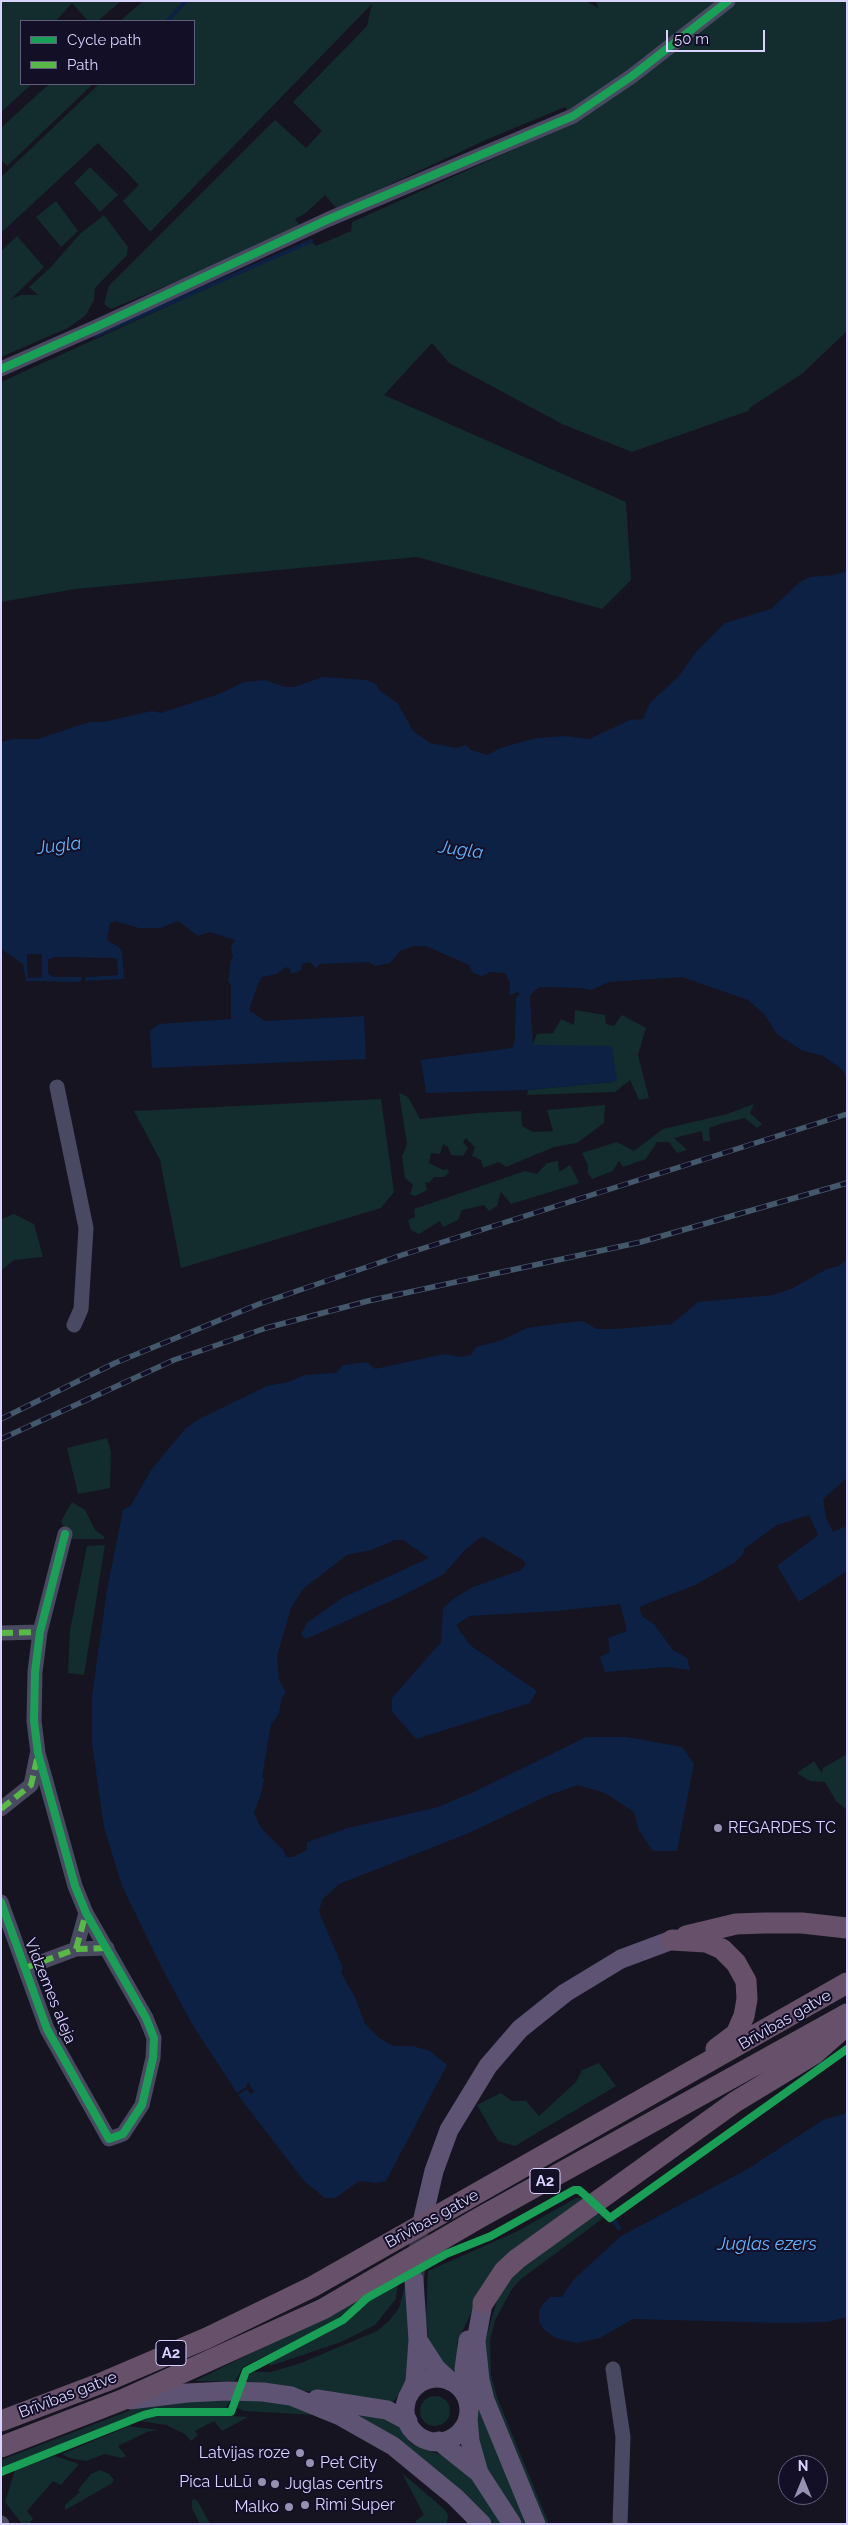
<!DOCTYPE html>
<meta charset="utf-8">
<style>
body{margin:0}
#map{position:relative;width:848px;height:2525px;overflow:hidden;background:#161421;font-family:Raleway,sans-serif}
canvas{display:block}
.frame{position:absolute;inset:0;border:2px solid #d9d4ff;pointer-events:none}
.legend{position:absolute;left:20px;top:20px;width:175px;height:65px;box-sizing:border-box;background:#130f26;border:1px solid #625e7d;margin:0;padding:6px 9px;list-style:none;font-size:15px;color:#d9d4ff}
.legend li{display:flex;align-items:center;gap:10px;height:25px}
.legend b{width:25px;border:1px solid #625e7d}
.north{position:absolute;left:778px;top:2455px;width:50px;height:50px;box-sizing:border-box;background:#130f26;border:1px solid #625e7d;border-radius:50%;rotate:0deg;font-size:14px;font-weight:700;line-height:20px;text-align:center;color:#d9d4ff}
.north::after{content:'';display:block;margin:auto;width:18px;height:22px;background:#9591b1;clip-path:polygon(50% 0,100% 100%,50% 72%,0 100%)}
.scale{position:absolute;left:666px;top:30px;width:99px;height:22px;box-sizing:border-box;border:2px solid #d9d4ff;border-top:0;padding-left:6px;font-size:15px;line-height:18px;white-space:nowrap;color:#d9d4ff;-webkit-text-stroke:4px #130f26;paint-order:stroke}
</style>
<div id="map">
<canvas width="848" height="2525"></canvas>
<div class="frame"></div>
<ul class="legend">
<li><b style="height:6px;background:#1a9f57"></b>Cycle path</li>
<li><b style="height:6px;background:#58b947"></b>Path</li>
</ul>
<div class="north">N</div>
<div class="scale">50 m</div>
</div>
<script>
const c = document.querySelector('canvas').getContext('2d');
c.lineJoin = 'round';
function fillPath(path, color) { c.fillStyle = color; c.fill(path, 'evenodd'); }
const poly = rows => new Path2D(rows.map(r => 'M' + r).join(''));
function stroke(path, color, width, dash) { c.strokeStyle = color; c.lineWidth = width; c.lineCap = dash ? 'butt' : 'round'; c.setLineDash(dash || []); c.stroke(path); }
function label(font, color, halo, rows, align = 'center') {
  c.font = font + ' Raleway,sans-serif'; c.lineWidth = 4; c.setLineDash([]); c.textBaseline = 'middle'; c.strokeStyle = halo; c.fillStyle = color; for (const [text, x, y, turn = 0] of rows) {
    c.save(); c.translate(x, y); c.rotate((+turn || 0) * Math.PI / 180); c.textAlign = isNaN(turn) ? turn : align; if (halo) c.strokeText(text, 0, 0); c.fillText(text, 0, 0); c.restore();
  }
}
fillPath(poly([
 [1,1,121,1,98,21,88,21,72,3,56,21,21,21,21,84,32,84,1,112],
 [143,1,586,1,598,8,596,1,847,1,847,331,803,373,751,407,748,411,632,452,562,424,449,363,432,343,384,395,626,502,631,580,602,609,417,557,75,589,1,602,1,382,311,241,316,246,351,231,352,222,575,122,565,107,488,139,337,209,325,195,306,213,295,219,300,226,262,246,111,309,104,304,109,286,275,120,306,148,322,131,293,102,367,26,372,4,150,232,123,201,139,185,98,143,1,233,1,177,99,84,194,84,194,21,120,21],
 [49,84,93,84,7,166,1,160,1,128],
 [90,167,118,195,100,212,74,183],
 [56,201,78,231,61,247,36,217],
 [104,215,128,247,127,255,95,288,94,300,86,315,68,328,1,357,1,251,17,236,44,267,11,299,21,295,38,295,29,287,49,269,81,233],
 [575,1010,605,1015,606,1024,614,1026,622,1015,646,1028,638,1055,649,1098,639,1100,630,1080,615,1092,527,1095,528,1090,612,1082,612,1046,532,1046,537,1034,553,1033,561,1019,574,1025],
 [399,1093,408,1097,420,1119,478,1113,521,1111,522,1126,533,1132,553,1131,547,1110,605,1105,604,1123,577,1143,554,1147,506,1167,499,1162,483,1168,481,1160,472,1156,475,1147,466,1138,463,1142,468,1148,463,1156,451,1155,448,1147,443,1144,440,1154,431,1153,429,1163,443,1170,448,1169,449,1173,444,1177,434,1177,429,1183,425,1182,427,1190,415,1196,410,1194,413,1185,405,1178,402,1156,407,1144],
 [381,1099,394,1192,381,1208,181,1268,160,1160,134,1111],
 [754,1104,750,1113,762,1124,757,1128,745,1118,723,1123,709,1128,710,1141,703,1141,702,1131,674,1138,687,1150,677,1153,669,1142,657,1142,646,1159,623,1167,619,1161,613,1171,592,1179,588,1173,588,1165,582,1153,617,1142,634,1151,663,1129,727,1114],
 [558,1161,559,1172,570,1165,579,1183,511,1204,501,1192,497,1206,489,1211,484,1205,462,1210,458,1220,443,1227,440,1221,419,1234,411,1230,408,1220,415,1217,414,1209,525,1171,537,1174,547,1163],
 [14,1214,34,1224,43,1257,14,1260,1,1271,1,1219],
 [107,1438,111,1452,110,1488,78,1494,67,1448],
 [72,1502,85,1510,95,1530,105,1537,103,1539,69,1539,61,1521],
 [105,1545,84,1675,68,1673,70,1630,87,1546],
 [847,1754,847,1810,836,1801,825,1782,810,1781,797,1773,814,1761,822,1773,823,1768],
 [599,2063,616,2086,515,2146,498,2141,477,2105,501,2093,512,2101,526,2101,539,2116,576,2082,582,2070],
 [576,2198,583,2198,586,2202,485,2283,457,2343,457,2373,452,2373,439,2363,429,2343,426,2319,428,2271,518,2231],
 [597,2211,599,2215,602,2213,602,2219,521,2279,512,2289,495,2320,490,2340,491,2375,497,2397,549,2524,543,2524,490,2389,485,2366,486,2338,498,2297,513,2275],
 [406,2282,410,2352,409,2372,400,2393,392,2403,248,2383,246,2378,254,2372,271,2372,301,2363,377,2331,388,2322,399,2308],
 [398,2284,396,2299,375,2325,341,2342,270,2366,269,2362,339,2326,374,2297],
 [363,2298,333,2322,243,2367,235,2381,195,2381],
 [471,2391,531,2524,522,2524,485,2468,473,2427,474,2408],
 '420 2411a15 15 0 1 1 30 0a15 15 0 1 1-30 0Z',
 [230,2400,226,2408,220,2409,151,2409,1,2468,1,2460,139,2407,159,2402],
 [238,2401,277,2401,316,2412,393,2457,336,2424,315,2415,244,2411,238,2408],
 [346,2409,396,2420,404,2435,413,2445,444,2456,475,2479,506,2524,494,2524],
 [155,2416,231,2416,248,2417,222,2431,214,2421,195,2431,198,2435,191,2441,185,2434,166,2425,139,2421],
 [129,2426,158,2430,147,2432,118,2446,126,2456,121,2458,105,2454,86,2461,69,2458,62,2454],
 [55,2456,79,2464,61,2485,53,2481,27,2511,33,2519,29,2524,22,2524,5,2502,15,2470],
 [100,2470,109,2474,114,2480,111,2484,65,2510,65,2505,80,2492,78,2490,91,2474],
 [402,2473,444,2509,448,2515,447,2524,417,2524,415,2521,424,2515],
 [195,2499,198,2502,210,2524,200,2524,192,2508,192,2500]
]), '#132c2d');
fillPath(poly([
 [847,571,847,1080,843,1070,823,1056,801,1050,777,1034,764,1014,748,1000,682,977,609,982,591,990,581,988,540,987,533,992,530,997,533,1045,612,1046,617,1080,612,1082,528,1090,426,1093,421,1060,512,1048,515,1040,516,998,520,994,518,992,509,995,510,983,505,973,490,972,482,976,473,973,469,965,426,946,414,946,400,951,390,963,375,966,369,962,320,964,316,968,310,962,302,964,301,970,291,974,290,969,286,967,277,974,262,977,258,984,249,1010,265,1021,364,1016,366,1059,152,1068,150,1031,159,1024,231,1019,231,984,228,981,231,960,233,957,231,948,235,940,210,932,198,936,178,921,161,928,139,928,115,921,110,923,107,940,119,947,122,952,124,979,85,981,85,977,117,975,117,959,112,958,55,957,48,960,48,974,54,977,83,977,82,981,79,982,26,981,23,964,1,949,1,742,14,739,38,739,89,722,103,722,152,711,161,713,219,694,244,682,265,680,285,687,294,687,323,677,367,680,377,685,379,690,398,704,413,731,430,743,456,748,466,745,471,750,488,755,500,748,536,738,565,736,589,739,630,720,643,719,650,703,679,676,696,652,725,623,771,609,800,582,810,577,834,575],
 [847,1259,847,1478,823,1499,826,1518,833,1532,847,1526,847,1571,799,1602,777,1566,818,1535,809,1515,777,1525,744,1549,743,1554,734,1563,695,1585,639,1607,642,1616,654,1624,673,1650,687,1658,690,1670,668,1667,605,1672,600,1657,610,1652,608,1638,627,1631,620,1604,557,1611,470,1616,456,1625,470,1645,537,1691,530,1703,416,1739,392,1712,392,1698,441,1642,443,1608,453,1599,473,1587,521,1570,526,1565,523,1560,482,1536,465,1550,444,1574,402,1596,306,1639,301,1634,308,1622,342,1598,429,1558,403,1540,395,1540,371,1550,347,1555,303,1589,291,1608,277,1656,279,1680,286,1692,281,1700,279,1714,271,1724,262,1777,264,1779,261,1794,254,1813,261,1828,283,1850,286,1857,293,1857,307,1850,307,1842,348,1828,438,1807,474,1792,586,1737,627,1737,682,1747,694,1764,677,1851,653,1851,638,1829,634,1812,605,1793,578,1785,549,1795,469,1833,339,1884,322,1900,319,1912,343,1968,341,1973,355,1997,365,2024,379,2038,393,2046,413,2046,430,2051,447,2065,386,2181,376,2183,359,2181,335,2198,325,2198,304,2181,238,2095,247,2089,250,2094,254,2092,248,2082,246,2087,237,2093,192,2024,161,1966,122,1886,104,1827,92,1744,92,1696,107,1590,123,1510,131,1505,151,1470,186,1428,199,1419,267,1386,288,1382,305,1375,336,1373,343,1365,367,1362,375,1369,444,1354,461,1357,471,1355,476,1347,502,1340,527,1328,556,1324,582,1321,597,1329,616,1329,672,1324,698,1302,773,1295,793,1288,827,1269,839,1266],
 [847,2113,847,2317,827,2322,782,2323,633,2319,600,2338,577,2343,556,2338,544,2330,539,2321,539,2310,544,2303,550,2297,562,2297,573,2280,621,2236,746,2170,823,2120]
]), '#0d2144');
fillPath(poly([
 [27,954,42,954,42,977,28,978],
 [55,957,117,959,118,975,85,977,86,983,79,985,82,977,54,977,48,974,48,960],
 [56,960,112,960,115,961,115,973,54,975,50,973,50,962]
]), '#161421');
stroke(poly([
 [167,21,186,1],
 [95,336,311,241],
 [614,2221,619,2228]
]), '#0d2144', 4);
stroke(poly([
 [414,2280,423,2218]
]), '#333142', 19, [19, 9]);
stroke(poly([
 [1,369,96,327,329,219,573,116,632,76,728,1],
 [57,1087,86,1228,81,1309,74,1325],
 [1,1633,40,1632],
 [1,1809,31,1785,37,1755],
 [1,1902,47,2029,109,2139,123,2134,142,2105,153,2058,154,2038,146,2018,86,1913,75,1886,38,1753,34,1721,35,1672,40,1632,65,1534],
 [76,1949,86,1913],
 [25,1968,76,1949,107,1948],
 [613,2369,623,2437,620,2524],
 [1,2523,2,2524]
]), '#4a4962', 15);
stroke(poly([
 [423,2218,434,2171,449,2130,488,2066,520,2029,565,1993,621,1959,672,1940],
 [483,2303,476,2341,480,2380,485,2400,536,2524],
 [418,2340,436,2368,450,2381],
 '405 2410a32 32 0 1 1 64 0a32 32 0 1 1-64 0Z',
 [409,2395,415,2382,418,2340,414,2280],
 [317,2399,387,2410,408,2421],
 [130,2400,187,2393,227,2391,263,2392,291,2396,340,2416,393,2446,455,2497,482,2524],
 [468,2400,464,2369,468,2340],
 [468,2418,470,2441,479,2473],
 [439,2441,479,2473,512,2524]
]), '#5e5373', 19);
stroke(poly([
 [686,1936,736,1924,764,1923,802,1923,847,1928],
 [672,1940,706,1942,722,1949,736,1963,746,1981,747,1999,744,2016,736,2034,716,2049],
 [483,2303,504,2271,517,2259,735,2102,814,2054,847,2025],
 [1,2421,104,2382,207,2338,312,2287,847,1983],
 [1,2447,122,2400,323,2309,479,2218,847,2014]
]), '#67516a', 21);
const rail = poly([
 [1,1419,115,1363,259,1304,402,1255,847,1114],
 [1,1439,174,1360,266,1328,368,1301,641,1242,847,1183]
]);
stroke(rail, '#43596b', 5.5);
stroke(rail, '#130f26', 4, [11]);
stroke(poly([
 [1,1633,40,1632],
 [1,1809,31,1785,37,1759],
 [76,1949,86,1913],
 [25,1968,76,1949,107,1948]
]), '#58b947', 6, [12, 6]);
stroke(poly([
 [1,369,96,327,329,219,573,116,632,76,728,1],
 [1,1902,47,2029,109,2139,123,2134,142,2105,153,2058,154,2038,146,2018,86,1913,75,1886,38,1753,34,1721,35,1672,40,1632,65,1534],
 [1,2472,144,2415,156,2412,231,2412,246,2371,343,2320,367,2298,446,2254,491,2236,574,2190,579,2190,586,2196,610,2218,847,2049]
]), '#1a9f57', 8);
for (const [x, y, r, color] of [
 [718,1828,5,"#9591b1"],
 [300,2453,5,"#9591b1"],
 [310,2463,5,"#9591b1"],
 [262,2482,5,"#9591b1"],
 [275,2484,5,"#9591b1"],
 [305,2505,5,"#9591b1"],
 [289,2507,5,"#9591b1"]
]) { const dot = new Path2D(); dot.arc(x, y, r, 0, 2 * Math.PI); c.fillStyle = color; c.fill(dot); stroke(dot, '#130f26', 2); }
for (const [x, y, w] of [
 [545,2181,30],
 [171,2353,30]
]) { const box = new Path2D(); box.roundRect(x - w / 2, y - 12.5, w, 25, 4); c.fillStyle = '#130f26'; c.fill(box); stroke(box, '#d9d4ff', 1); }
label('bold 15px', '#d9d4ff', null, [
 ["A2",545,2181],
 ["A2",171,2353]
]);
label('16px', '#d9d4ff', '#130f26', [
 ["REGARDES TC",728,1828],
 ["Latvijas roze",290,2453,"right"],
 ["Pet City",320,2463],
 ["Pica LuLū",252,2482,"right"],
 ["Juglas centrs",285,2484],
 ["Rimi Super",315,2505],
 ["Malko",279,2507,"right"]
], 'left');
label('16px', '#d9d4ff', '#130f26', [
 ["Vidzemes aleja",50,1991,68],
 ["Brīvības gatve",785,2020,-30],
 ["Brīvības gatve",432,2219,-29],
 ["Brīvības gatve",68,2395,-21]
]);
label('italic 18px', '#62b6ff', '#130f26', [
 ["Jugla",59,846,-7],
 ["Jugla",461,850,8],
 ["Juglas ezers",767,2245]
]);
</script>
